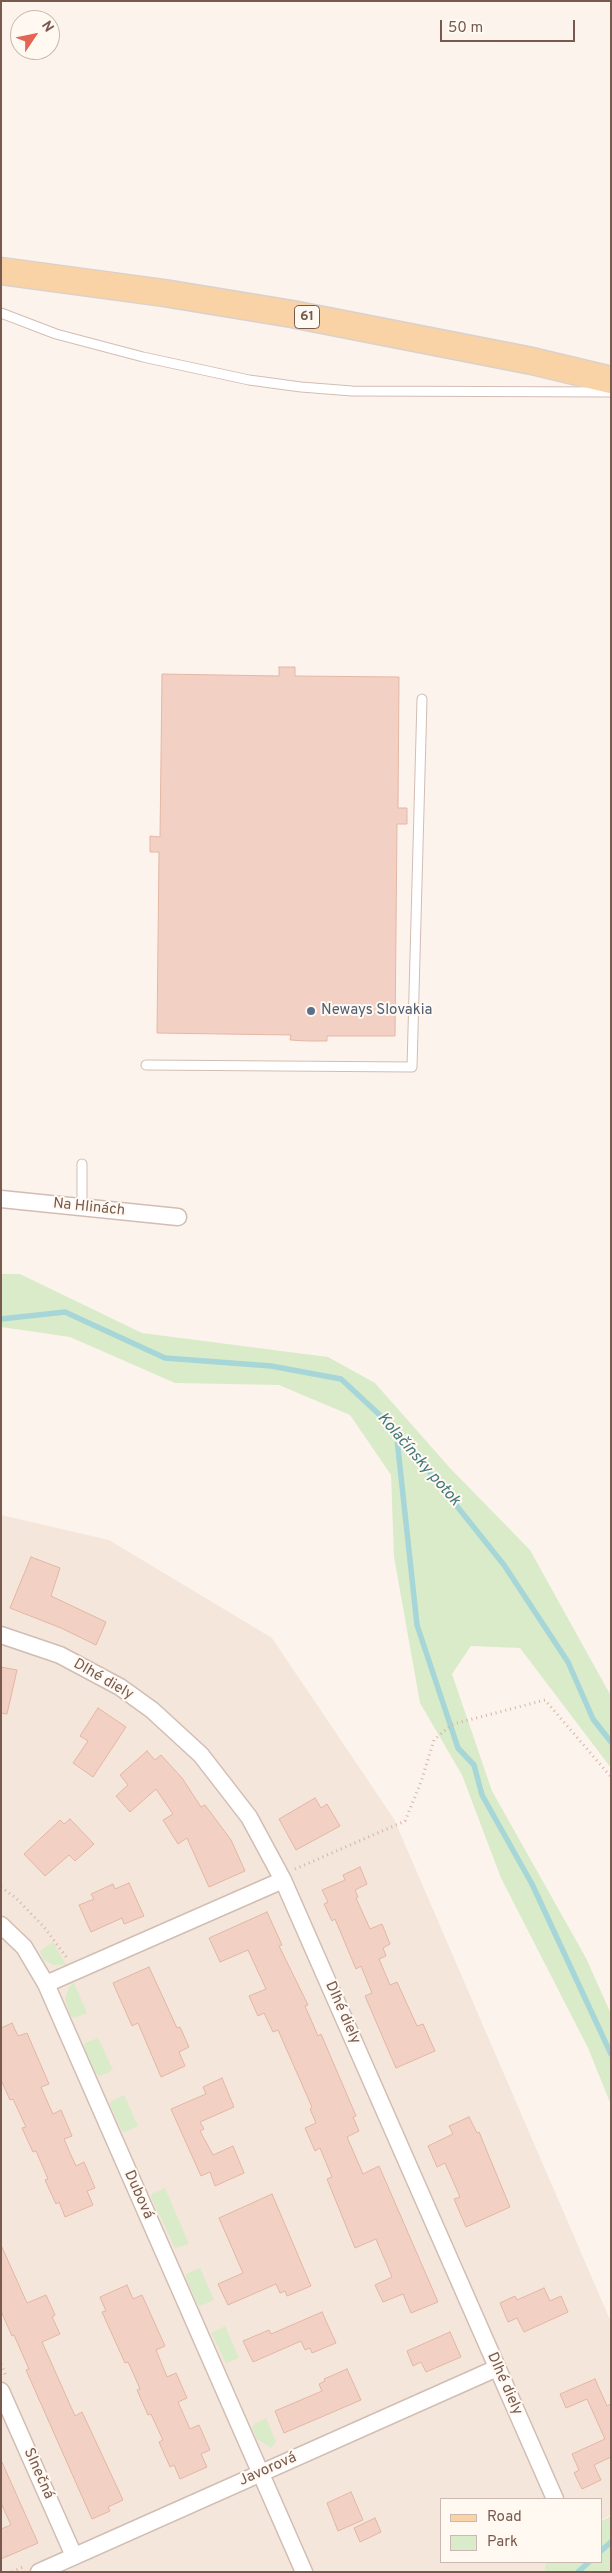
<!DOCTYPE html>
<meta charset="utf-8">
<style>
body{margin:0}
#map{position:relative;width:612px;height:2573px;overflow:hidden;background:#fcf4ec;font-family:Overpass,sans-serif}
canvas{display:block}
.frame{position:absolute;inset:0;border:2px solid #78594e;pointer-events:none}
.legend{position:absolute;left:440px;top:2498px;width:162px;height:65px;box-sizing:border-box;background:#fff9f2;border:1px solid #c9b9b0;margin:0;padding:6px 9px;list-style:none;font-size:15px;color:#78594e}
.legend li{display:flex;align-items:center;gap:10px;height:25px}
.legend b{width:25px;border:1px solid #c9b9b0}
.north{position:absolute;left:10px;top:10px;width:50px;height:50px;box-sizing:border-box;background:#fff9f2;border:1px solid #c9b9b0;border-radius:50%;rotate:56deg;font-size:14px;font-weight:700;line-height:20px;text-align:center;color:#78594e}
.north::after{content:'';display:block;margin:auto;width:18px;height:22px;background:#e36554;clip-path:polygon(50% 0,100% 100%,50% 72%,0 100%)}
.scale{position:absolute;left:440px;top:20px;width:135px;height:22px;box-sizing:border-box;border:2px solid #78594e;border-top:0;padding-left:6px;font-size:15px;line-height:18px;white-space:nowrap;color:#78594e;-webkit-text-stroke:4px #fff9f2;paint-order:stroke}
</style>
<div id="map">
<canvas width="612" height="2573"></canvas>
<div class="frame"></div>
<ul class="legend">
<li><b style="height:6px;background:#f9d2a6"></b>Road</li>
<li><b style="height:14px;background:#daebc9"></b>Park</li>
</ul>
<div class="north">N</div>
<div class="scale">50 m</div>
</div>
<script>
const c = document.querySelector('canvas').getContext('2d');
c.lineJoin = 'round';
function fillPath(path, color) { c.fillStyle = color; c.fill(path, 'evenodd'); }
const poly = rows => new Path2D(rows.map(r => 'M' + r).join(''));
function stroke(path, color, width, dash) { c.strokeStyle = color; c.lineWidth = width; c.lineCap = dash ? 'butt' : 'round'; c.setLineDash(dash || []); c.stroke(path); }
function label(font, color, halo, rows, align = 'center') {
  c.font = font + ' Overpass,sans-serif'; c.lineWidth = 4; c.setLineDash([]); c.textBaseline = 'middle'; c.strokeStyle = halo; c.fillStyle = color; for (const [text, x, y, turn = 0] of rows) {
    c.save(); c.translate(x, y); c.rotate((+turn || 0) * Math.PI / 180); c.textAlign = isNaN(turn) ? turn : align; if (halo) c.strokeText(text, 0, 0); c.fillText(text, 0, 0); c.restore();
  }
}
fillPath(poly([
 [1,1515,109,1540,272,1638,394,1819,611,2322,611,2515,601,2520,601,2499,441,2499,441,2562,546,2562,544,2572,1,2572]
]), '#f4e6da');
fillPath(poly([
 [1,1274,20,1274,142,1333,328,1357,375,1383,450,1468,530,1550,611,1696,611,1768,520,1648,471,1646,452,1674,492,1791,586,1958,611,2014,611,2105,588,2048,501,1878,462,1775,420,1703,394,1557,391,1475,350,1415,279,1385,175,1383,70,1337,1,1327],
 [53,1942,66,1965,53,1965,43,1959,40,1951],
 [74,1983,87,2013,74,2018,70,2015,65,1999,69,1987],
 [98,2038,113,2070,100,2076,96,2074,84,2047,85,2043],
 [124,2095,138,2126,125,2132,122,2131,110,2105,111,2101],
 [165,2188,189,2244,175,2248,151,2197,152,2194],
 [200,2268,214,2300,200,2306,197,2303,186,2278,186,2274],
 [225,2326,239,2358,226,2363,211,2333],
 [266,2418,276,2442,271,2448,257,2439,252,2428,254,2424],
 [611,2516,610,2572,544,2572,546,2562,601,2562,601,2521]
]), '#daebc9');
stroke(poly([
 [1,1319,65,1312,165,1358,271,1366,341,1379,396,1430,504,1565,568,1662,593,1719,611,1742],
 [396,1430,417,1625,458,1748,474,1765,482,1795,532,1884,611,2054],
 [601,2551,611,2542],
 [578,2572,589,2562]
]), '#a6d6d8', 5.5);
const building = poly([
 [279,667,295,667,295,676,399,677,398,808,407,808,407,824,397,824,395,1036,327,1036,327,1041,308,1041,290,1040,291,1035,157,1033,159,852,150,852,150,836,160,837,162,674,279,676,279,667],
 [31,1557,60,1568,51,1596,106,1622,96,1645,61,1628,10,1608,31,1557],
 [1,1667,17,1670,7,1714,1,1713,1,1667],
 [98,1708,126,1727,93,1777,73,1763,88,1741,80,1736,98,1708],
 [147,1751,155,1760,161,1755,182,1778,201,1807,205,1805,231,1840,245,1871,209,1887,187,1838,178,1844,163,1820,173,1814,156,1789,130,1812,116,1796,128,1785,120,1775,147,1751],
 [315,1798,321,1808,327,1804,340,1826,296,1850,279,1819,315,1798],
 [70,1819,94,1844,75,1861,69,1855,45,1876,24,1854,60,1820,64,1824,70,1819],
 [360,1867,367,1884,355,1890,358,1897,356,1898,370,1929,382,1924,390,1944,383,1948,386,1956,379,1959,390,1985,397,1982,417,2026,423,2024,435,2051,396,2068,365,1996,372,1993,361,1966,356,1969,335,1919,332,1921,324,1904,328,1902,322,1890,345,1880,343,1875,360,1867],
 [129,1883,144,1916,124,1924,122,1918,91,1932,79,1905,94,1899,91,1894,113,1884,115,1889,129,1883],
 [267,1912,282,1945,279,1946,308,2005,305,2006,318,2036,321,2034,356,2116,353,2117,359,2131,347,2137,363,2174,379,2166,438,2302,411,2313,403,2294,383,2302,375,2285,392,2277,376,2239,355,2248,327,2179,332,2177,320,2148,315,2151,305,2128,316,2123,310,2109,312,2107,278,2030,273,2032,264,2013,258,2016,249,1996,266,1989,248,1950,220,1962,209,1938,267,1912],
 [149,1967,177,2028,180,2027,189,2047,179,2052,185,2066,161,2077,138,2023,132,2026,113,1983,149,1967],
 [12,2023,18,2036,27,2033,49,2084,41,2087,47,2101,53,2114,61,2110,72,2136,64,2139,70,2153,76,2166,84,2162,95,2188,87,2191,93,2205,65,2217,59,2202,56,2204,45,2180,48,2179,36,2151,33,2152,22,2128,26,2127,13,2099,10,2100,1,2080,1,2028,12,2023],
 [222,2078,234,2107,200,2122,204,2129,200,2131,213,2155,233,2146,244,2173,215,2186,210,2172,201,2176,171,2109,206,2094,203,2087,222,2078],
 [469,2117,477,2133,479,2132,510,2207,466,2227,454,2199,460,2197,445,2163,437,2167,428,2146,453,2134,449,2126,469,2117],
 [272,2194,311,2286,287,2296,285,2291,280,2293,276,2284,228,2305,218,2284,243,2273,219,2218,272,2194],
 [1,2245,27,2303,46,2295,55,2315,52,2317,60,2334,42,2342,75,2416,82,2412,123,2500,108,2507,110,2511,92,2519,26,2370,29,2369,14,2335,12,2336,1,2311,1,2245],
 [127,2285,133,2299,142,2295,165,2346,156,2350,167,2377,176,2373,187,2398,178,2402,190,2429,199,2425,210,2450,201,2454,207,2467,180,2479,174,2465,170,2467,159,2442,163,2440,151,2414,148,2415,137,2390,140,2389,134,2375,128,2362,125,2363,102,2312,106,2311,100,2297,127,2285],
 [544,2288,550,2301,561,2296,568,2312,524,2332,517,2318,508,2322,500,2303,515,2296,517,2300,544,2288],
 [322,2312,336,2343,312,2353,310,2348,305,2350,301,2341,253,2362,243,2341,269,2330,271,2334,322,2312],
 [450,2332,461,2357,426,2372,421,2362,413,2366,407,2351,450,2332],
 [347,2369,361,2400,284,2433,275,2411,322,2391,319,2384,325,2381,324,2379,347,2369],
 [595,2379,607,2406,611,2404,611,2457,594,2465,601,2480,582,2489,574,2473,579,2470,572,2454,605,2439,587,2399,566,2408,560,2394,595,2379],
 [1,2460,38,2543,1,2559,1,2529,11,2525,1,2503,1,2460],
 [351,2492,363,2520,338,2531,327,2503,351,2492],
 [375,2518,381,2532,360,2542,354,2528,375,2518]
]);
fillPath(building, '#f2d1c4');
stroke(building, '#e4b6a4', 1);
const service = poly([
 [1,313,56,334,143,357,249,380,301,387,352,391,611,392],
 [146,1065,412,1067,422,699],
 [82,1207,82,1164]
]);
const minor = poly([
 [1,1199,178,1217],
 [1,1635,60,1655,120,1687,152,1710,201,1755,249,1817,283,1880,555,2499],
 [1,1925,24,1947,46,1984,304,2572],
 [46,1984,283,1880],
 [1,2391,74,2556],
 [39,2572,497,2368]
]);
const primary = poly([
 [1,271,164,293,292,314,532,361,611,380]
]);
stroke(service, '#d2bdb3', 11);
stroke(minor, '#d2bdb3', 19);
stroke(primary, '#d9d1cd', 29);
stroke(poly([
 [295,1869,405,1821,421,1782,434,1740,451,1725,461,1722,545,1700,611,1777],
 [1,1887,17,1899,44,1927,67,1958],
 [1,2364,6,2376],
 [12,2572,25,2566]
]), '#d7b4a6', 3, [1, 4]);
stroke(service, '#fff', 9);
stroke(minor, '#fff', 16);
stroke(primary, '#f9d2a6', 26);
for (const [x, y, r, color] of [
 [311,1011,5,"#5c6f8a"]
]) { const dot = new Path2D(); dot.arc(x, y, r, 0, 2 * Math.PI); c.fillStyle = color; c.fill(dot); stroke(dot, '#fff9f2', 2); }
for (const [x, y, w] of [
 [307,317,25]
]) { const box = new Path2D(); box.roundRect(x - w / 2, y - 11.5, w, 23, 4); c.fillStyle = '#fff9f2'; c.fill(box); stroke(box, '#78594e', 1); }
label('bold 14px', '#78594e', null, [
 ["61",307,317]
]);
label('15px', '#4e5e75', '#fff9f2', [
 ["Neways Slovakia",321,1011]
], 'left');
label('15px', '#78594e', '#fff9f2', [
 ["Na Hlinách",89,1208,6],
 ["Dlhé diely",103,1680,30],
 ["Dlhé diely",342,2013,66],
 ["Dubová",138,2195,66],
 ["Dlhé diely",504,2384,66],
 ["Javorová",268,2470,-24],
 ["Slnečná",38,2474,66]
]);
label('italic 16px', '#41787c', '#fff9f2', [
 ["Kolačínsky potok",418,1460,49]
]);
</script>
